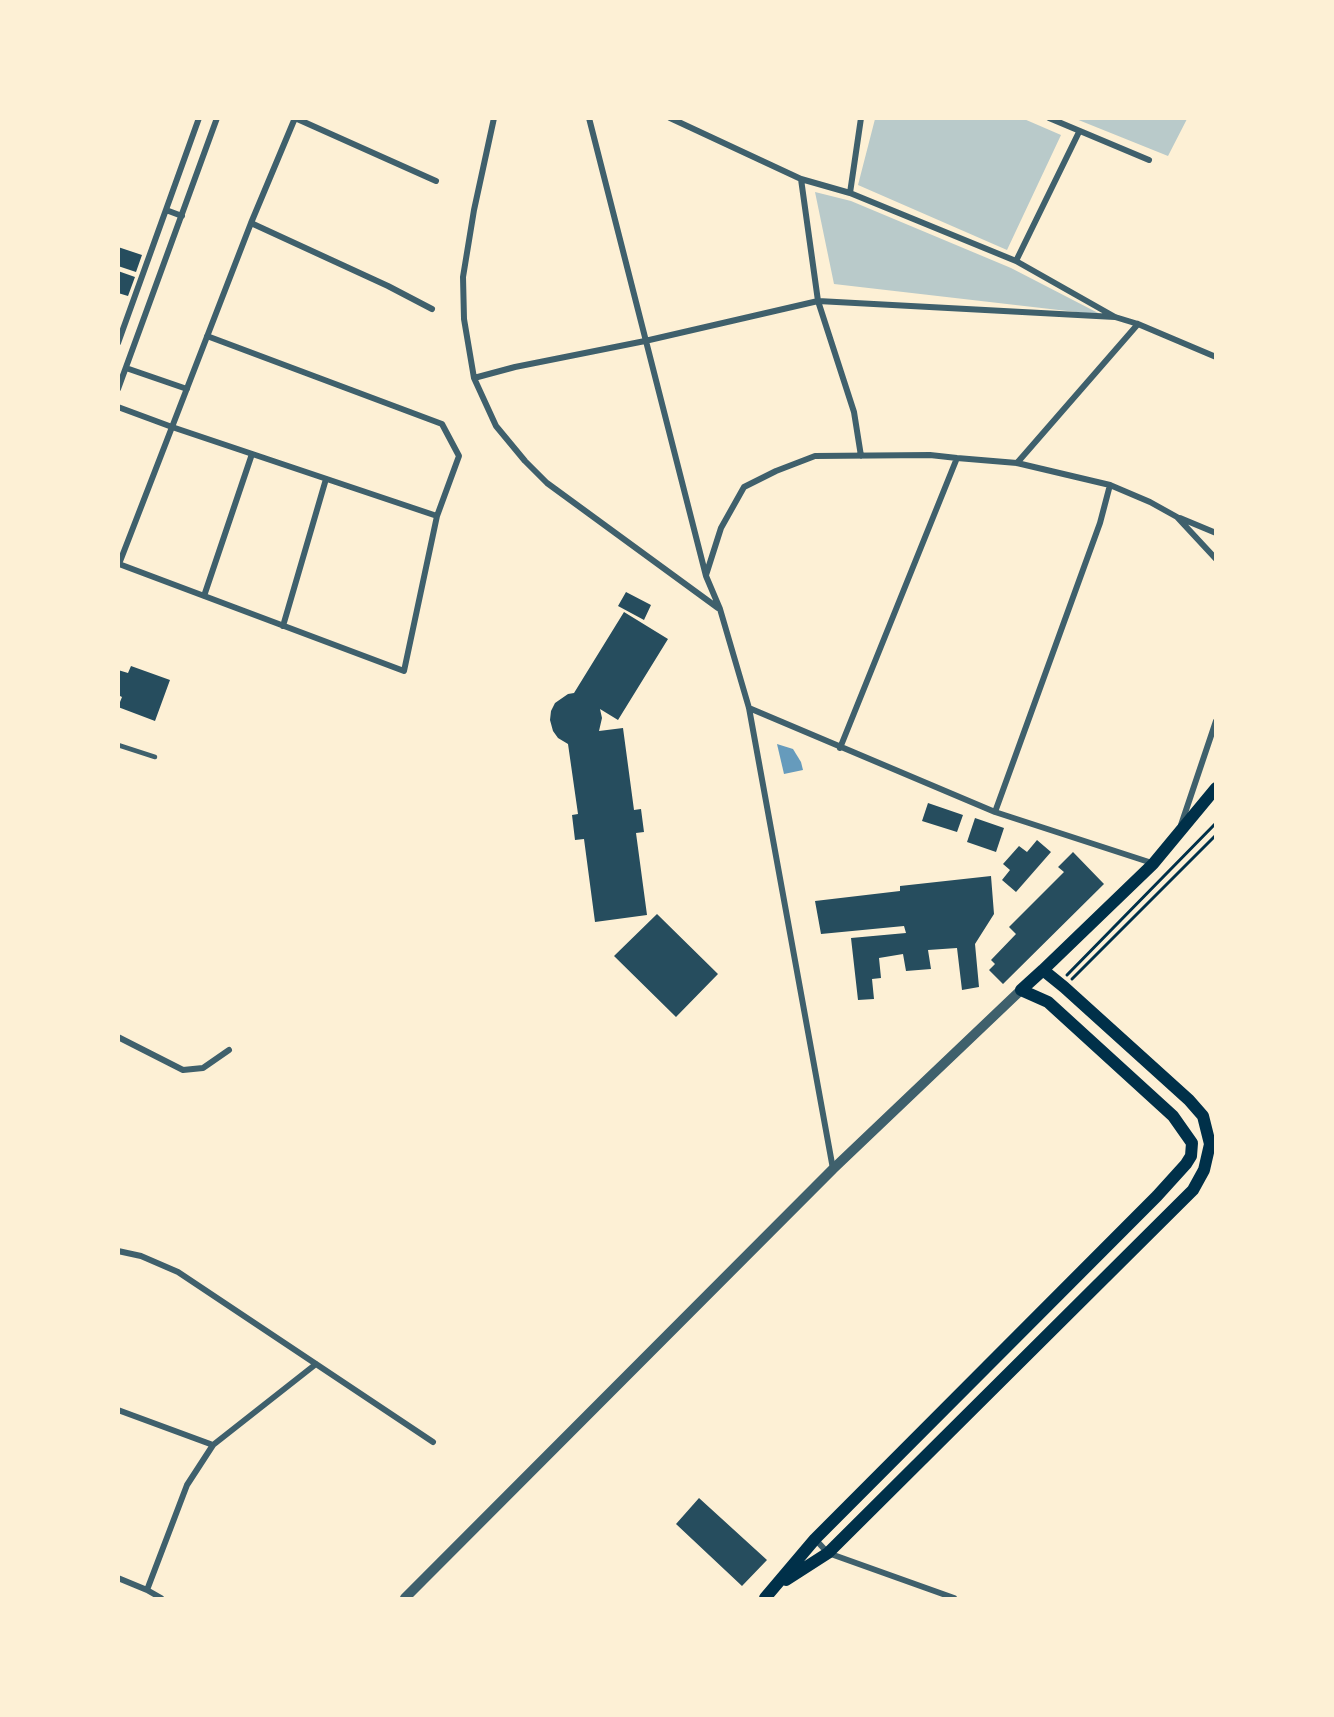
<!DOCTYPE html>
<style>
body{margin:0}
#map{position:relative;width:1334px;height:1717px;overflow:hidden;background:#fdf0d5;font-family:Quicksand,sans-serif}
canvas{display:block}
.frame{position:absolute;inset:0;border:120px solid #fdf0d5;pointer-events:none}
</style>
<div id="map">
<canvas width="1334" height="1717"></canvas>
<div class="frame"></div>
</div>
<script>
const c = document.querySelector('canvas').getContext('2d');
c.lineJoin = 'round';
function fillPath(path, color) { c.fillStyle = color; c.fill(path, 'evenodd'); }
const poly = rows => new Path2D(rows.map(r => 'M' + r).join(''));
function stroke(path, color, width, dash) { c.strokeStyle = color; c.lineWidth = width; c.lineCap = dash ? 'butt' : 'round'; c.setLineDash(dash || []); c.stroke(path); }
fillPath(poly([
 [875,119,1024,119,1061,135,1007,250,858,185],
 [1076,119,1187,118,1187,119,1168,156],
 [815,192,851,201,1011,268,1102,315,834,284]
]), '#b9caca');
fillPath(poly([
 [777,744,793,749,801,762,803,770,784,774]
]), '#669bbc');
fillPath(poly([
 [118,247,142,255,136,272,118,266],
 [118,271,135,277,128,296,118,293],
 [626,592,651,605,644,620,618,606],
 [624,612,668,639,618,720,600,709,602,718,599,731,623,728,634,810,641,809,644,832,636,833,647,915,595,922,584,839,575,840,572,815,578,814,568,744,558,738,553,731,550,720,551,711,555,703,568,694,574,693],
 [131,666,170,680,155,721,118,707,122,697,118,695,118,670,128,673],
 [928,803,963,815,957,832,922,821],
 [975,818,1004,828,996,852,967,842],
 [1037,840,1051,852,1016,892,1002,880,1010,870,1003,864,1019,846,1027,852],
 [1073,852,1104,884,1003,984,989,970,995,964,991,960,1016,934,1009,927,1064,872,1058,867],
 [991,876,994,914,975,944,979,987,962,990,957,948,928,950,931,969,906,971,903,954,879,958,881,978,872,979,874,999,858,1000,851,938,906,933,904,926,821,934,815,901,900,891,900,886],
 [657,914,718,974,676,1017,614,956],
 [699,1498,767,1560,742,1586,676,1524]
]), '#264d5e');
stroke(poly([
 [1067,975,1216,823],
 [1072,979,1216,835]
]), '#003049', 3);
stroke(poly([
 [118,745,155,757]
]), '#3f606c', 4.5);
stroke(poly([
 [295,118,251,223,119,564,404,671,437,516],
 [295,118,436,181],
 [494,118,474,210,463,277,464,319,474,378,496,426,525,461,547,483,718,608],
 [589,118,706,576,720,609,749,708,833,1169],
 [670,118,801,179,850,193,1016,261,1115,317,1138,324,1216,357],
 [1049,118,1149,160],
 [801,179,818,301,854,412,861,456],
 [850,193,861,118],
 [166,210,182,216],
 [251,223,388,286,432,309],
 [1016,261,1079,132],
 [118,343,199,118],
 [126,368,187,389],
 [474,378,515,367,645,341,818,301,1115,317],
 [118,389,217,118],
 [118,407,172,427,437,516,459,456,442,424,207,336],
 [1017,463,1138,324],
 [1180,518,1216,533],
 [706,575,721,528,744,487,776,471,815,456,930,455,957,458,1017,463,1110,485,1150,502,1177,517,1216,559],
 [204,596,252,454],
 [283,626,326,479],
 [749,708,995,812,1152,863],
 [840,748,957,458],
 [995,812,1100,523,1110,485],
 [1181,825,1216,721],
 [118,1037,183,1070,203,1068,229,1050],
 [118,1251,141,1256,178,1272,433,1442],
 [118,1410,213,1445,187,1485,147,1590],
 [213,1445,316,1364],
 [815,1539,828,1553,954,1598],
 [118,1578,147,1590,161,1598]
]), '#3f606c', 6);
stroke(poly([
 [405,1598,833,1169,1021,990]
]), '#3f606c', 10);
stroke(poly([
 [786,1580,828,1553,1193,1190,1204,1170,1210,1144,1203,1116,1189,1100,1064,987,1043,970],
 [765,1598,815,1539,1157,1196,1186,1164,1191,1156,1192,1143,1173,1116,1048,1002,1021,990,1043,970,1153,864,1216,788]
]), '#003049', 12);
</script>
